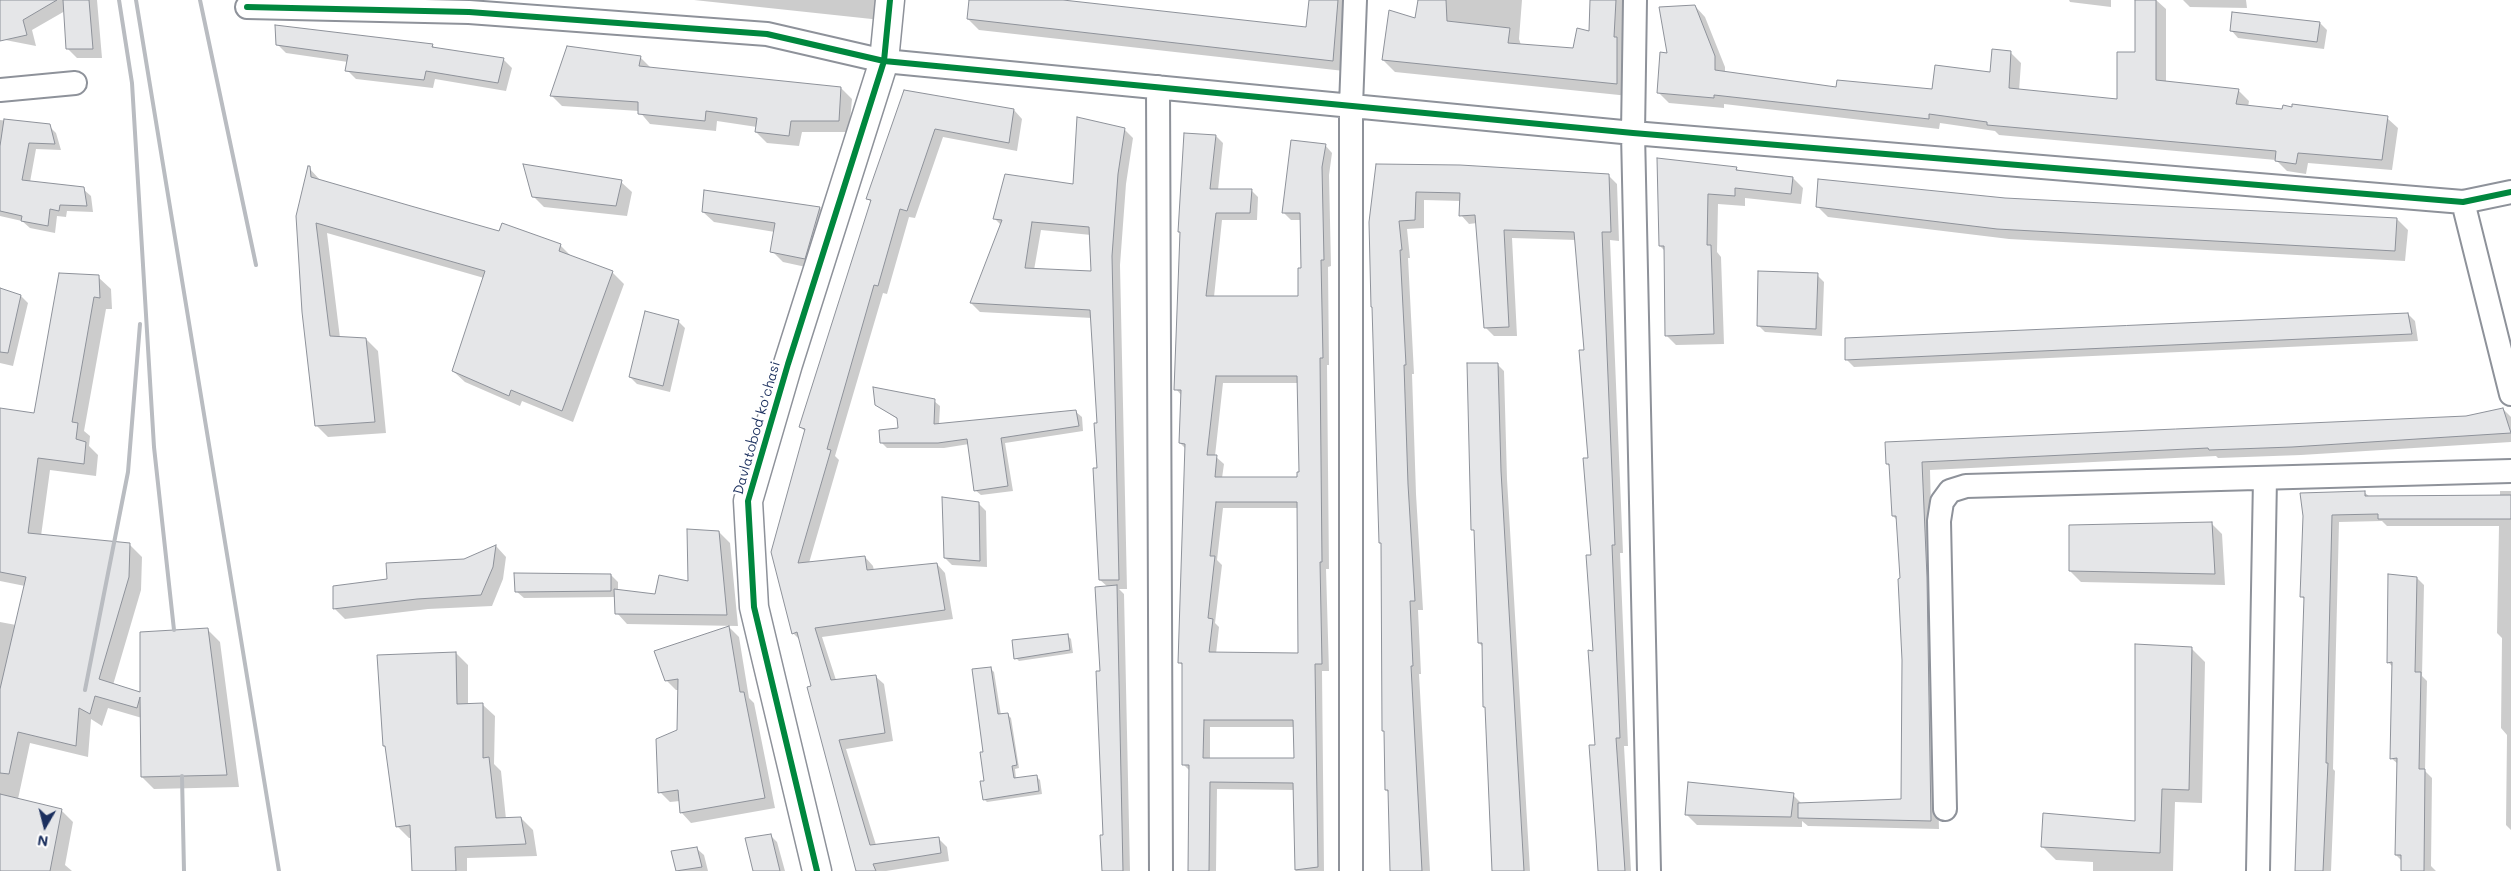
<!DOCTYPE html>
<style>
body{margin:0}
#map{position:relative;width:2511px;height:871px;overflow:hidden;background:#fff;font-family:Mali,sans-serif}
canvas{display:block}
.north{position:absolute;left:20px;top:801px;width:50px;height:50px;-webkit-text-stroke:4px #fff;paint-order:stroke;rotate:188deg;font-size:14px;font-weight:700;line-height:20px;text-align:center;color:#1b2f5e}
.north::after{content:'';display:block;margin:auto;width:18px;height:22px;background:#1b2f5e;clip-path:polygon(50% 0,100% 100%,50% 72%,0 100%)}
</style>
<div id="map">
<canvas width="2511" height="871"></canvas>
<div class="north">N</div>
</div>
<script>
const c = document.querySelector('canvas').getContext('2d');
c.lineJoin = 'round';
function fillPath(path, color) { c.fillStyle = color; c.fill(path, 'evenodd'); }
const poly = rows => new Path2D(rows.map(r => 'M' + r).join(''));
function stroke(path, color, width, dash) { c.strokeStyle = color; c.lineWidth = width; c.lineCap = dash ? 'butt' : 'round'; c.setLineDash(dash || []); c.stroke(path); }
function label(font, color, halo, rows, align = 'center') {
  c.font = font + ' Mali,sans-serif'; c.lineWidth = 4.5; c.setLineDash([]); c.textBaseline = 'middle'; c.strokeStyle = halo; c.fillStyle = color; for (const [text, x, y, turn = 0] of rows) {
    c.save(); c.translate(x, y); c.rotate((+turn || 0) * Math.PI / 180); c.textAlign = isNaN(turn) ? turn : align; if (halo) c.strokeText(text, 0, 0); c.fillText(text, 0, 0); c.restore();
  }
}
fillPath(poly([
 [0,0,97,0,102,58,77,58,67,48,65,11,32,30,36,46,0,39],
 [694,0,883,0,881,20],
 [970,0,1053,0,1307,29,1310,0,1350,0,1344,71,979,30,968,19],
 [1419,0,1522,0,1519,39,1521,45,1574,50,1591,33,1591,0,1629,0,1629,96,1395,72,1383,60,1417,20],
 [2069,0,2111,0,2111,7,2070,2],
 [2137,0,2156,0,2166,9,2166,82,2239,91,2249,101,2248,107,2387,118,2398,128,2392,170,2308,163,2306,174,2287,171,2276,160,1999,135,1995,131,1940,123,1939,129,1724,104,1724,108,1669,103,1659,93,1669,54,1695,6,1705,17,1725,67,1725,72,1837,88,1933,91,1992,73,2010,52,2021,63,2019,91,2118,100,2136,53],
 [2183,0,2246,0,2247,8,2190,7],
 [2320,23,2327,30,2324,49,2238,38,2231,30],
 [278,45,432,45,436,49,503,59,512,68,506,91,435,79,433,88,356,79,347,70,348,62,286,53],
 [640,57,651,68,841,88,852,99,849,132,802,132,799,146,767,143,756,132,757,127,717,121,716,131,650,124,639,111,562,106,552,96],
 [905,92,1014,110,1022,119,1017,151,943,137,915,218,909,217,887,294,883,293,835,456,839,460,809,563,865,557,873,566,874,571,937,564,945,573,953,619,822,637,836,680,875,676,884,684,893,741,846,749,876,845,938,838,947,847,949,861,886,871,857,871,813,686,800,640,793,633,806,432,800,427,872,203,868,199],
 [0,120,49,126,56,133,61,150,36,149,30,182,83,189,91,196,93,212,67,211,66,217,57,216,55,233,30,228,22,221,0,216],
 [1124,129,1133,138,1126,184,1120,265,1127,589,1119,589,1124,594,1130,871,1103,871,1105,836,1101,672,1108,587,1100,580,1098,424,1092,318,980,312,971,303,1001,225,994,218,1074,186],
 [1041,230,1091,235,1093,273,1034,270],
 [1216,136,1223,143,1218,190,1251,190,1258,197,1257,220,1222,220,1214,297,1300,297,1302,270,1301,220,1291,220,1284,213,1325,145,1332,153,1329,175,1331,266,1328,267,1329,365,1327,365,1329,569,1326,569,1329,671,1322,671,1324,871,1296,871,1295,790,1217,789,1216,871,1188,871,1190,771,1183,764,1183,666,1179,662,1186,449,1180,443,1182,396,1176,389,1180,232],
 [1223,383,1299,383,1300,473,1298,478,1222,478,1224,464,1215,456],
 [1223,508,1299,508,1300,654,1216,654,1219,627,1215,623,1222,565,1217,560],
 [1210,727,1295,727,1295,760,1210,760],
 [1658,160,1736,168,1740,172,1793,178,1803,188,1801,204,1745,198,1745,206,1718,204,1717,252,1721,257,1724,344,1676,345,1666,335,1665,251,1660,246],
 [1377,165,1608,175,1617,184,1619,241,1610,240,1623,553,1620,553,1628,746,1624,746,1631,871,1600,871,1589,459,1585,351,1576,240,1512,238,1517,336,1494,336,1485,327,1477,223,1469,224,1461,215,1461,201,1424,200,1424,228,1407,229,1410,258,1408,258,1414,374,1412,374,1416,494,1423,610,1418,610,1421,674,1419,674,1430,871,1392,871,1389,793,1386,790,1385,733,1383,730],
 [309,168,321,181,500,233,560,245,572,257,612,272,624,284,573,422,522,401,520,406,465,382,453,371,484,278,327,233,340,338,366,339,378,351,386,433,328,437,316,425],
 [621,182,632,192,627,216,544,207,533,196],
 [2005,200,2397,219,2408,230,2405,261,2009,239,1828,217,1817,206],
 [820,208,830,219,815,269,783,262,772,251,775,232,714,222,703,212],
 [1817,275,1824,282,1822,336,1765,332,1758,325],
 [98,277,111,289,112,309,106,309,84,431,90,436,89,446,98,455,96,476,50,470,41,536,130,545,142,557,141,590,113,685,142,694,207,629,220,642,239,787,154,789,142,777,142,718,108,708,102,726,91,719,88,757,30,743,18,799,61,810,73,822,65,865,72,871,0,871,0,622,16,625,25,586,0,581,0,409,35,414],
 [0,290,21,296,28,303,13,366,0,363],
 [2408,314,2415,321,2418,341,1854,367,1847,360],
 [678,321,685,328,670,392,637,384,630,377],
 [1497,364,1504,371,1507,479,1530,871,1493,871,1492,826,1490,823,1483,647,1479,643,1476,532,1472,529],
 [934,401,940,406,939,425,1076,412,1082,417,1083,431,1005,443,1013,491,981,495,975,490,969,444,944,448,887,448,881,442,899,429,899,420,876,405],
 [2503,409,2511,417,2511,442,2301,455,2218,458,2216,456,1930,470,1939,829,1808,826,1802,821,1802,827,1697,825,1686,814,1793,795,1802,804,1902,800,1904,660,1901,580,1898,521,1893,516,1890,467,1887,464,2466,417],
 [2500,491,2511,491,2511,830,2506,825,2507,735,2501,728,2502,638,2497,633,2499,526,2387,526,2382,521,2339,522,2333,769,2335,771,2331,871,2296,871,2305,600,2302,597,2305,516,2364,492,2370,497,2500,496],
 [978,503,986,511,987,567,952,565,945,558],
 [2211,523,2222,534,2225,585,2081,582,2070,571],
 [719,532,730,543,738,626,627,624,617,613,616,597,524,598,516,591,611,575,618,582,618,591,656,595,689,582],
 [496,546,506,557,503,579,492,606,428,609,345,619,334,608,388,581,465,561],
 [2417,578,2424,585,2422,676,2427,681,2425,771,2432,778,2431,866,2436,871,2402,871,2402,861,2396,855,2398,764,2391,758,2393,667,2388,662],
 [729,627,739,637,749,698,754,703,775,808,691,823,681,812,680,801,670,802,660,792,678,731,679,690,676,690,666,680],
 [1068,636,1071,639,1073,653,1019,661,1016,658],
 [2191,648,2205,662,2202,803,2175,802,2173,871,2093,871,2093,862,2056,860,2043,847,2136,822],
 [456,653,468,665,468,705,483,705,495,716,494,764,501,771,506,819,521,818,533,830,537,856,467,858,467,871,413,871,412,838,409,838,397,826,387,749,384,746],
 [991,669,994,672,1001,715,1008,715,1011,718,1019,768,1015,769,1016,779,1037,777,1040,780,1042,794,987,802,984,799,985,753],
 [770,835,777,842,785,871,754,871],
 [696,848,704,855,708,871,677,871,673,852]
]), '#0003');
const building = poly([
 [0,0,57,0,23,20,27,35,0,41,0,0],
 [63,0,89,0,93,49,66,49,63,0],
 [969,0,1063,0,1306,27,1309,0,1338,0,1333,61,967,19,969,0],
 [1418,0,1446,0,1447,21,1510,28,1508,43,1573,48,1577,28,1589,31,1590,0,1616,0,1614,37,1617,37,1617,84,1382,60,1389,10,1415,18,1418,0],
 [2135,0,2156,0,2156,80,2239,89,2236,104,2282,109,2283,105,2292,107,2292,104,2388,116,2382,160,2298,153,2296,164,2275,161,2276,151,1987,125,1987,122,1929,114,1929,119,1714,95,1714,98,1657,93,1660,52,1667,53,1659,7,1695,5,1715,56,1715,70,1836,87,1837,80,1932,89,1935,65,1990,72,1992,49,2011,51,2009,88,2117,99,2117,52,2135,52,2135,0],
 [2232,12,2320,22,2317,42,2230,31,2232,12],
 [275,25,433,44,432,47,504,58,498,83,426,71,424,80,345,71,348,55,276,45,275,25],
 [567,46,641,56,639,66,841,87,839,121,791,121,789,136,755,132,757,118,706,111,705,121,638,114,638,102,550,96,567,46],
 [904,90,1014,109,1009,143,935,129,907,211,900,209,878,286,874,285,827,449,831,450,798,563,865,556,867,570,937,563,945,610,815,628,831,680,876,675,885,733,839,740,870,845,939,837,941,853,873,864,876,871,856,871,807,687,811,686,797,632,792,634,771,552,805,429,799,427,871,200,866,199,904,90],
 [1077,117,1125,128,1118,174,1112,256,1119,580,1099,580,1093,468,1097,468,1094,423,1097,423,1090,310,970,303,1002,220,993,219,1005,174,1073,184,1077,117],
 [1032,222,1089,227,1091,271,1025,268,1032,222],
 [4,119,50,124,55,144,29,143,22,180,84,187,87,206,60,205,59,211,50,209,48,226,21,221,22,216,0,211,0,146,4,119],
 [1184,133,1216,135,1210,189,1252,189,1250,213,1216,213,1206,296,1298,296,1298,268,1301,268,1300,213,1282,213,1291,140,1326,144,1322,167,1324,260,1321,260,1323,358,1320,358,1322,562,1320,562,1322,664,1315,664,1318,867,1295,870,1293,783,1210,782,1209,871,1188,871,1189,765,1182,765,1182,663,1178,663,1185,444,1179,443,1181,390,1174,390,1180,232,1178,232,1184,133],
 [1216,376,1297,376,1299,472,1297,472,1297,477,1215,477,1217,455,1207,455,1216,376],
 [1216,502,1297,502,1298,653,1209,652,1213,619,1208,618,1215,556,1210,556,1216,502],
 [1204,720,1293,720,1294,758,1203,758,1204,720],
 [1657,158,1737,167,1736,170,1793,177,1791,194,1735,188,1735,196,1708,194,1707,245,1711,245,1714,334,1665,336,1664,246,1659,246,1657,158],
 [523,164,622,180,616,206,532,197,523,164],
 [1376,164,1460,165,1609,174,1611,232,1602,232,1615,545,1612,545,1620,738,1616,738,1625,871,1598,871,1596,839,1589,745,1595,745,1588,650,1593,651,1586,555,1591,555,1583,458,1588,458,1579,350,1584,350,1574,232,1504,230,1509,327,1484,328,1475,215,1459,216,1460,193,1416,192,1415,220,1399,221,1402,250,1400,250,1406,365,1404,365,1408,484,1415,601,1410,601,1413,666,1411,666,1422,871,1390,871,1388,790,1385,790,1384,731,1382,731,1381,543,1379,543,1372,307,1371,307,1369,222,1376,164],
 [308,166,310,166,311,177,411,206,499,231,502,223,561,244,559,251,613,271,562,411,511,390,509,396,452,371,485,271,316,223,330,336,366,338,375,422,315,426,302,312,296,216,308,166],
 [1818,179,2005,198,2397,218,2395,251,1997,229,1816,207,1818,179],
 [704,190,820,207,805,259,770,252,775,223,702,212,704,190],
 [1758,271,1818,273,1816,329,1757,326,1758,271],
 [59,273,99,275,100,298,94,297,72,422,78,423,76,439,86,442,84,464,38,458,28,533,130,543,129,577,99,679,140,692,140,632,208,628,227,775,141,777,140,697,137,708,95,696,90,714,79,708,76,746,18,732,9,774,0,773,0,689,26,577,0,572,0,408,34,413,59,273],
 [0,288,21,295,8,353,0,352,0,288],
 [645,311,679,320,663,386,629,377,645,311],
 [2408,313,2412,334,1845,360,1845,338,2408,313],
 [1467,363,1498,363,1501,471,1524,871,1492,871,1485,707,1483,707,1482,643,1478,643,1474,530,1471,530,1467,363],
 [873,387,935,399,934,424,1076,410,1079,426,1001,438,1008,486,974,491,967,439,938,443,880,443,879,430,898,428,897,418,875,405,873,387],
 [2503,408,2511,433,2292,447,2209,450,2208,448,1922,462,1927,577,1931,821,1798,818,1798,803,1901,799,1902,660,1898,579,1900,578,1896,516,1892,516,1889,464,1886,464,1885,442,2466,416,2503,408],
 [2365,491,2365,496,2511,495,2511,519,2378,519,2378,514,2332,515,2326,763,2328,763,2323,871,2295,871,2304,597,2300,597,2303,516,2300,493,2365,491],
 [942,497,979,502,980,561,944,558,942,497],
 [2212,522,2215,574,2069,571,2069,525,2212,522],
 [687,529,719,531,727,615,615,614,614,589,655,594,659,575,688,581,687,529],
 [496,545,493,567,481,595,417,599,333,609,333,586,387,579,386,563,464,559,496,545],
 [514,573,611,574,611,591,515,592,514,573],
 [2388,574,2417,577,2415,672,2421,672,2419,769,2425,769,2424,871,2401,871,2401,855,2395,855,2397,758,2390,759,2392,662,2387,663,2388,574],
 [1117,585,1123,871,1102,871,1100,835,1103,835,1096,671,1100,671,1095,587,1117,585],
 [729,626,740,692,744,692,765,798,680,813,678,790,658,793,656,739,677,730,678,679,665,681,654,651,729,626],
 [1068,634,1070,650,1014,659,1012,640,1068,634],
 [2135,644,2192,647,2189,790,2162,789,2160,853,2041,847,2043,813,2135,821,2135,644],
 [456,652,457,704,483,703,483,758,489,757,496,818,521,817,526,844,455,847,456,871,412,871,410,825,396,827,385,746,383,746,377,655,456,652],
 [991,667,998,714,1008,713,1017,765,1012,766,1014,778,1037,775,1039,791,983,800,980,781,984,781,980,752,983,752,972,669,991,667],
 [1688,782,1794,793,1791,817,1685,815,1688,782],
 [0,794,62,809,50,871,0,871,0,794],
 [771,834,780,871,753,871,745,838,771,834],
 [697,847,702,867,676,871,671,851,697,847]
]);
fillPath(building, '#e5e6e8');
stroke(building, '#8e929a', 1);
const street = poly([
 [1635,0,1633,133,1649,871],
 [247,7,469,12,767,34,884,61,1633,133,2463,202,2511,192],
 [1158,87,1161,871],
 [0,90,75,83],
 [2463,202,2511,394],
 [1945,809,1939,521,1942,502,1950,491,1966,486,2511,471],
 [1351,871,1351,106,1355,0],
 [2258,871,2265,478]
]);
const secondary = poly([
 [817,871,754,607,748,501,788,364,884,61,890,0]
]);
stroke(street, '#8e929a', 26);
stroke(secondary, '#8e929a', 31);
stroke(street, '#fff', 22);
stroke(secondary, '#fff', 28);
stroke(poly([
 [119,0,132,83,154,447,174,630],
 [136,0,279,871],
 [200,0,256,265],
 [85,690,128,472,140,324],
 [182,776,184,871]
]), '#b9bcc1', 4);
stroke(poly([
 [247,7,469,12,767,34,884,61,1633,133,2463,202,2511,192],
 [817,871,754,607,748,501,788,364,884,61,890,0]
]), '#00873e', 6);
label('14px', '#1b2f5e', '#fff', [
 ["Davlatobod ko'chasi",757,428,-74]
]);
</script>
